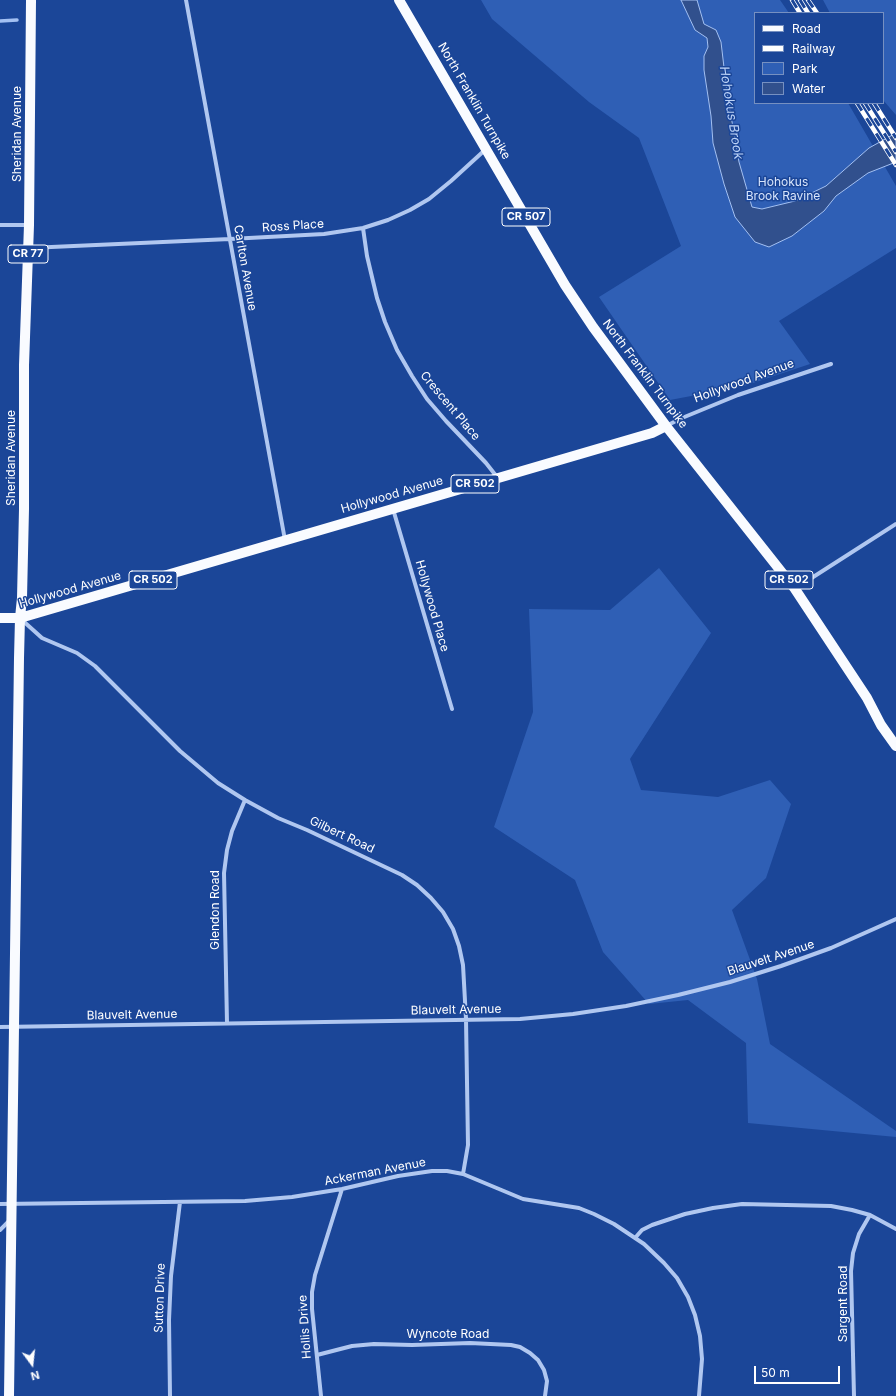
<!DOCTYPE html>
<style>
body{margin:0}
#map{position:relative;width:896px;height:1396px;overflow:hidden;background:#1b4698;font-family:Inter,sans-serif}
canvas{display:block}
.legend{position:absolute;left:754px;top:12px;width:130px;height:92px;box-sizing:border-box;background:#1b4698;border:1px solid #7690c1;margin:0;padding:5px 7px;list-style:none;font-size:12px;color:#fff}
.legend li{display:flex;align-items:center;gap:8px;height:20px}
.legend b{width:20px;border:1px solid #7690c1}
.north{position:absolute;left:12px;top:1344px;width:40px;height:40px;-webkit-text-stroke:3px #1b4698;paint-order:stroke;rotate:165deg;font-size:11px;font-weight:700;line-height:16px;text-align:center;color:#fff}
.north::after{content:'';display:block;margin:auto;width:14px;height:18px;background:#fff;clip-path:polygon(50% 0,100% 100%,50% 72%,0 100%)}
.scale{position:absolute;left:754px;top:1366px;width:86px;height:18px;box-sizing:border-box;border:2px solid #fff;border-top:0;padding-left:5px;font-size:12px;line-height:14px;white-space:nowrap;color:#fff;-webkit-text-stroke:3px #1b4698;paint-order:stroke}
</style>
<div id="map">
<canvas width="896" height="1396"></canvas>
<ul class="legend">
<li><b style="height:5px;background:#f9fbff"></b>Road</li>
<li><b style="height:5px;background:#fff"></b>Railway</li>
<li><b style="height:11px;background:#2f5fb5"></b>Park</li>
<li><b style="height:11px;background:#31508d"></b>Water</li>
</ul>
<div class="north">N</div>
<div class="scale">50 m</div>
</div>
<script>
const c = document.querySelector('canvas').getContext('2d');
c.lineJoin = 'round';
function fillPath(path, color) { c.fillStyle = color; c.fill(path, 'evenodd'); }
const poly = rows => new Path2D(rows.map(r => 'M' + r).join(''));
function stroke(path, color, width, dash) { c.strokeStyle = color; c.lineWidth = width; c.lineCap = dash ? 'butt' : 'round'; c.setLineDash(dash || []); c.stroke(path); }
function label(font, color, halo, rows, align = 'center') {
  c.font = font + ' Inter,sans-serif'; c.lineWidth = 3; c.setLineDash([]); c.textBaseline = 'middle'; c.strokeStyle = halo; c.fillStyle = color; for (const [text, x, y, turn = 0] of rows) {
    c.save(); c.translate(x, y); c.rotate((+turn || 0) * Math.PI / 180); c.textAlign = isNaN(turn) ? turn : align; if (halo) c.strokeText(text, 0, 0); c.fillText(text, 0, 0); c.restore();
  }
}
fillPath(poly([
 [481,0,780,0,789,13,755,13,755,103,848,103,896,186,896,248,779,321,810,364,744,386,670,400,599,297,681,246,639,138,589,102,492,19],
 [823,0,896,0,896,115,883,100,883,13,830,13],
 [659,568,711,633,630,759,641,790,718,797,770,780,791,804,766,878,732,910,757,979,770,1044,896,1131,896,1137,748,1123,746,1043,688,1000,649,1004,603,952,575,880,494,827,533,712,529,609,610,610]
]), '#2f5fb5');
const water = poly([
 [681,0,697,0,704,24,716,30,721,42,727,93,739,162,752,207,762,209,795,201,826,186,869,148,896,133,896,162,868,173,836,196,824,211,792,236,769,247,755,242,735,217,724,184,713,143,711,116,704,70,704,56,708,47,707,38,695,30,681,0]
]);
fillPath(water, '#31508d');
stroke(water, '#a3c0f2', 1);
stroke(poly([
 [0,21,17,20]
]), '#a3c0f2', 3.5);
stroke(poly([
 [186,0,285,540],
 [0,225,28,225],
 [363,228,367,256,377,298,385,322,397,350,412,376,427,399,446,421,486,463,497,477],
 [29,248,230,239,324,234,363,228,388,220,410,210,429,199,451,181,486,149],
 [666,426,682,418,738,395,831,364],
 [393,509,452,709],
 [796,588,896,524],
 [22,620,42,638,77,653,95,666,180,751,218,783,245,800,278,818,307,830,402,875,417,885,431,898,443,912,453,929,459,946,463,965,466,1019,468,1145,463,1174],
 [227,1023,224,873,227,850,232,831,245,800],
 [0,1027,520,1019,573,1014,626,1006,678,995,730,982,781,966,831,948,896,919],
 [0,1204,245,1201,292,1197,342,1189,398,1176,432,1171,447,1171,463,1174,523,1199,579,1208,594,1214,614,1224,644,1244,664,1263,677,1278,688,1297,695,1315,700,1336,702,1359,699,1396],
 [0,1230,10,1220],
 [635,1238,642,1230,652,1225,685,1214,713,1208,742,1204,831,1206,852,1210,870,1215,896,1229],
 [317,1355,352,1346,374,1344,412,1345,470,1343,511,1345,520,1347,530,1353,538,1360,544,1370,547,1381,545,1396],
 [170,1396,169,1320,171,1276,180,1202],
 [321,1396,312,1309,312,1292,315,1275,342,1189],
 [854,1396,851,1271,853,1253,859,1234,870,1215]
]), '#b0c7f0', 4);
stroke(poly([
 [399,0,565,285,593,327,666,426,795,589,867,698,881,725,896,746],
 [0,618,20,618,652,433,666,426],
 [9,1396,19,658,20,618,22,598,24,509,24,365,29,225,31,0]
]), '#f9fbff', 10);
const rail = poly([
 [792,0,800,13],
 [800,0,808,13],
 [808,0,817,13],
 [857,103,896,165],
 [865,103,896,152],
 [874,103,896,138]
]);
stroke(rail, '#fff', 4.5);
stroke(rail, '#1b4698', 3, [9]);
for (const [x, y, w] of [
 [526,217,48],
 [28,254,40],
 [475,484,48],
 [153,580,48],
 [789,580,48]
]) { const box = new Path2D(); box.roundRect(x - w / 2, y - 9, w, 18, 3); c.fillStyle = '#1b4698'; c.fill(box); stroke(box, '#fff', 1); }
label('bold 11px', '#fff', null, [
 ["CR 507",526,217],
 ["CR 77",28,254],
 ["CR 502",475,484],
 ["CR 502",153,580],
 ["CR 502",789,580]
]);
label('12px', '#fff', '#1b4698', [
 ["North Franklin Turnpike",474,101,60],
 ["Sheridan Avenue",17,134,-90],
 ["Ross Place",293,226,-4],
 ["Carlton Avenue",245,268,80],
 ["North Franklin Turnpike",645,374,53],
 ["Hollywood Avenue",744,381,-20],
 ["Crescent Place",450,406,50],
 ["Sheridan Avenue",11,458,-90],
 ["Hollywood Avenue",392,495,-16],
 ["Hollywood Avenue",70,590,-16],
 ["Hollywood Place",432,606,74],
 ["Gilbert Road",342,835,25],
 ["Glendon Road",215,910,-90],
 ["Blauvelt Avenue",771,958,-18],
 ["Blauvelt Avenue",456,1010,-1],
 ["Blauvelt Avenue",132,1015,-1],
 ["Ackerman Avenue",375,1172,-11],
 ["Sutton Drive",160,1298,-88],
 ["Sargent Road",843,1304,-90],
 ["Hollis Drive",305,1327,-94],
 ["Wyncote Road",448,1334]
]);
label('12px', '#d7e4fb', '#1b4698', [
 ["Hohokus",783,182],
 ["Brook Ravine",783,196]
]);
label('italic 13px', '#bcd2f7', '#1b4698', [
 ["Hohokus Brook",731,113,81]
]);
</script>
